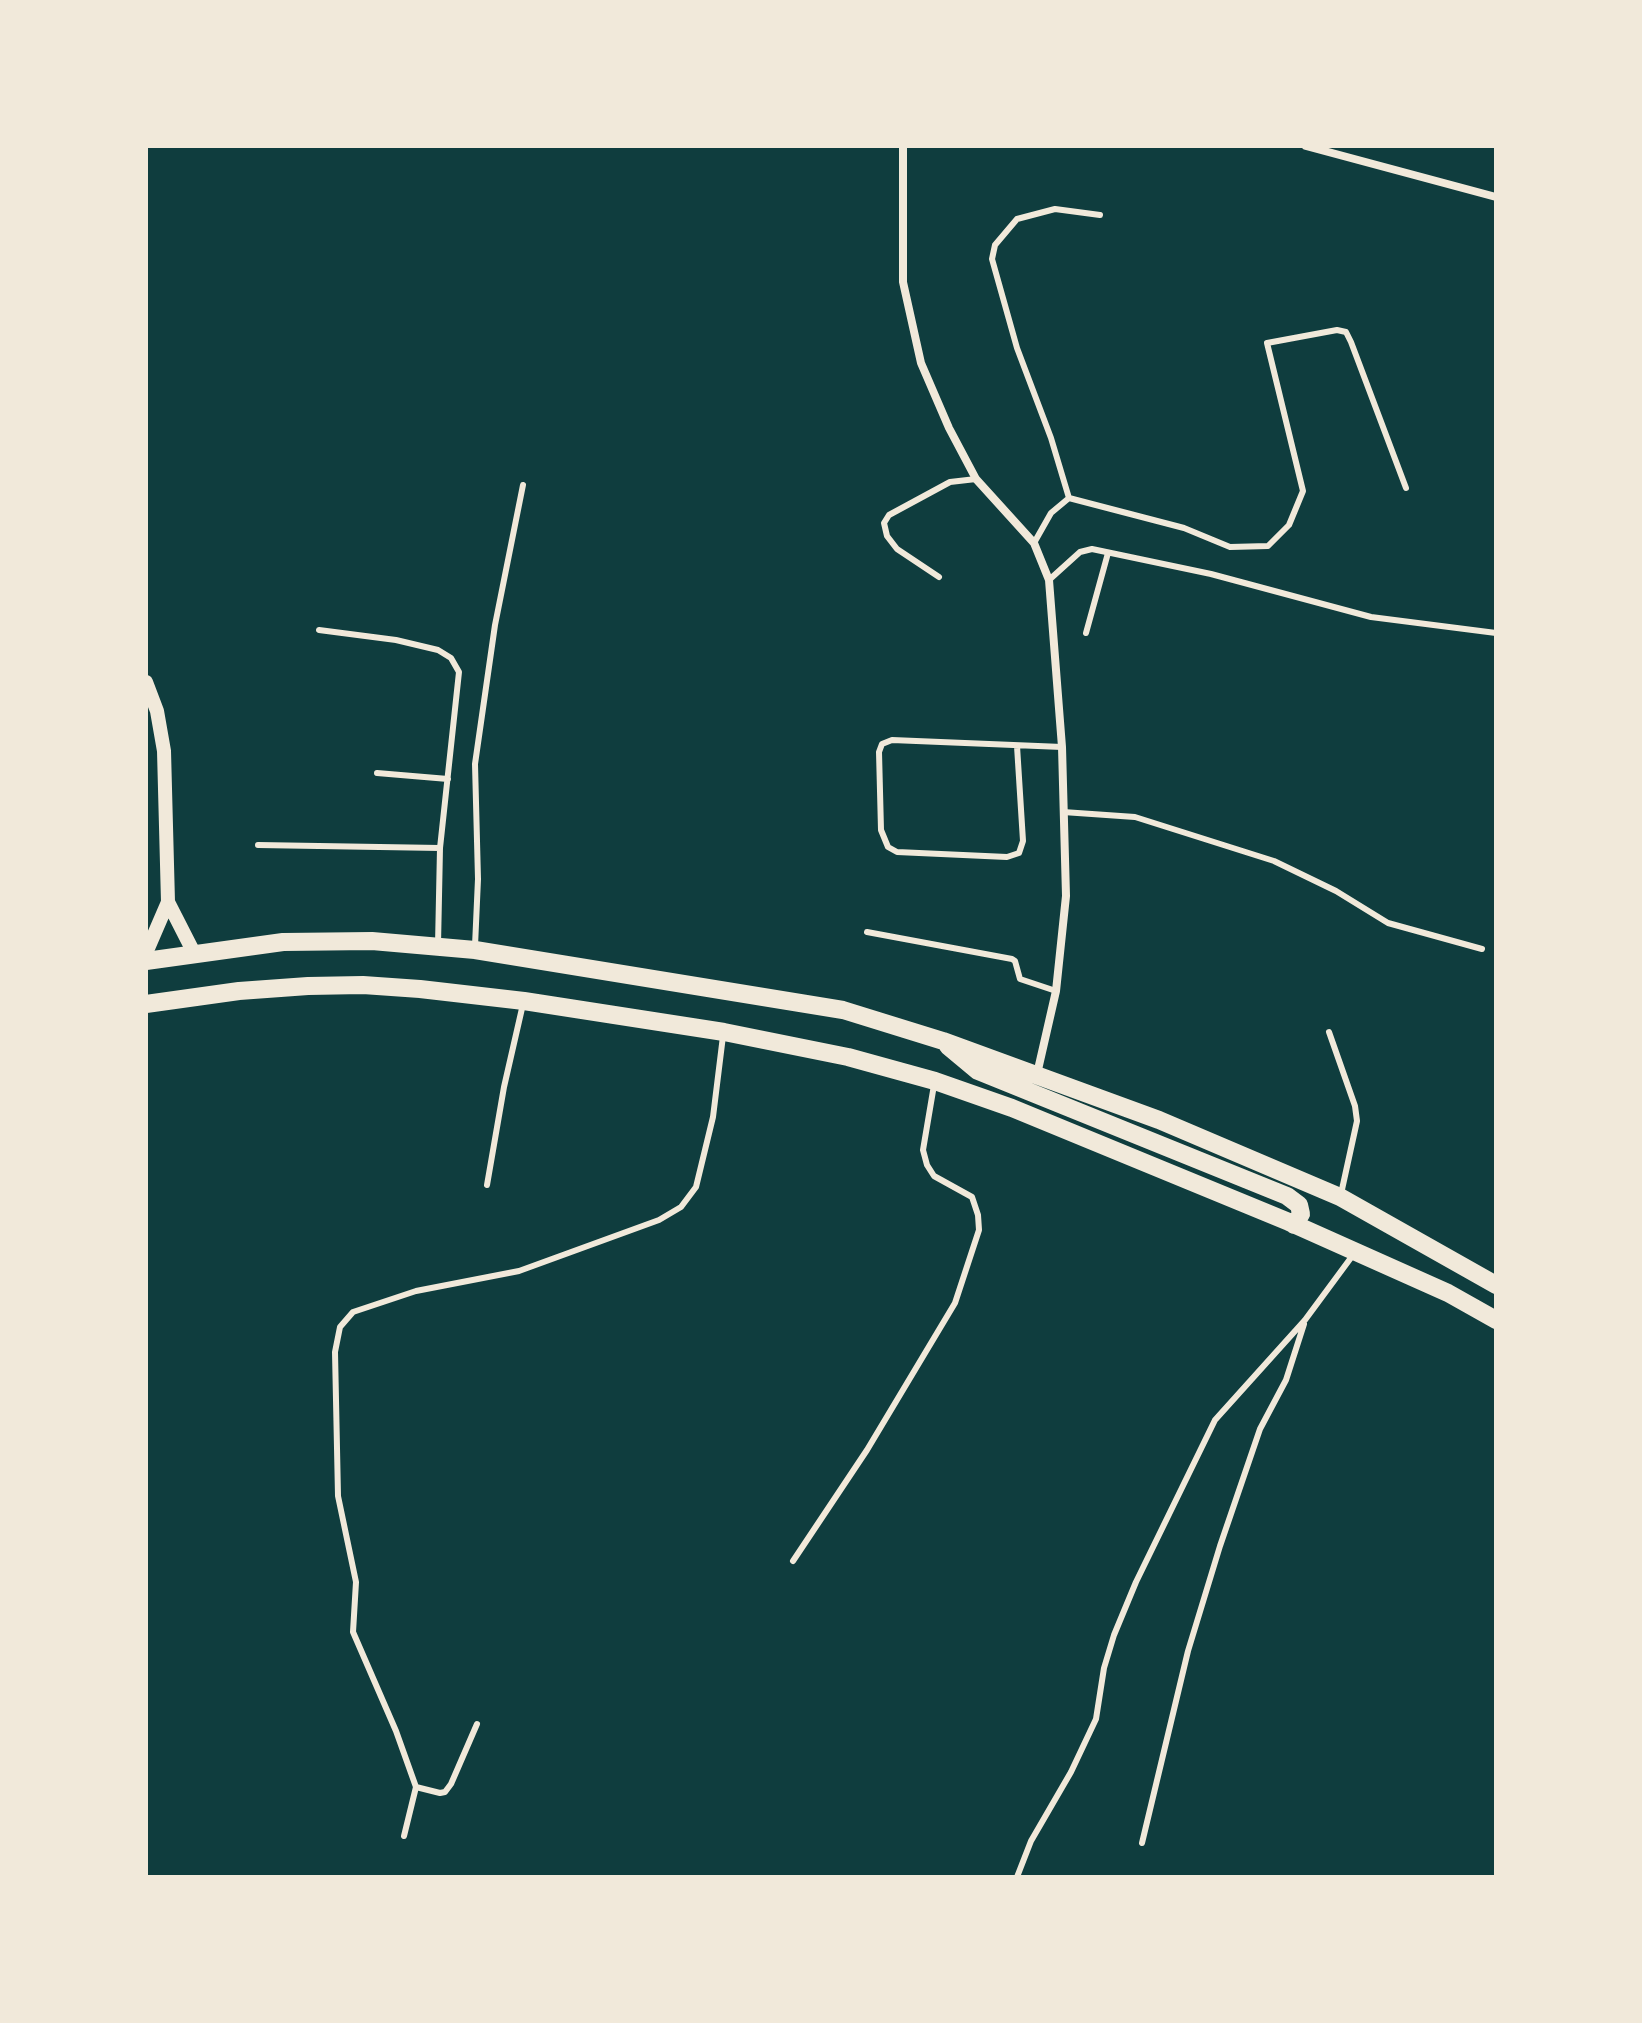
<!DOCTYPE html>
<style>
body{margin:0}
#map{position:relative;width:1642px;height:2023px;overflow:hidden;background:#0f3d3e;font-family:Spectral,serif}
canvas{display:block}
.frame{position:absolute;inset:0;border:148px solid #f1e9da;pointer-events:none}
</style>
<div id="map">
<canvas width="1642" height="2023"></canvas>
<div class="frame"></div>
</div>
<script>
const c = document.querySelector('canvas').getContext('2d');
c.lineJoin = 'round';
const poly = rows => new Path2D(rows.map(r => 'M' + r).join(''));
function stroke(path, color, width, dash) { c.strokeStyle = color; c.lineWidth = width; c.lineCap = dash ? 'butt' : 'round'; c.setLineDash(dash || []); c.stroke(path); }
stroke(poly([
 [1069,498,1051,438,1017,348,992,259,995,245,1017,219,1055,209,1100,215],
 [1034,543,1051,513,1069,498,1184,528,1230,547,1268,546,1289,525,1303,491,1267,343,1337,330,1346,332,1351,342,1406,488],
 [939,577,897,549,887,536,884,523,889,515,950,482,976,479],
 [1049,580,1080,552,1092,549,1211,574,1371,617,1496,633],
 [319,630,396,640,438,650,451,658,459,672,440,848,438,945],
 [1086,633,1108,553],
 [1017,746,1023,841,1019,853,1007,857,897,852,888,847,881,830,879,752,882,744,892,740,1062,747],
 [377,773,448,779],
 [1063,812,1135,817,1274,861,1336,891,1388,923,1482,949],
 [258,845,440,848],
 [867,932,1012,959,1015,961,1020,979,1056,991],
 [475,946,478,879,475,764,495,625,523,485],
 [1329,1032,1355,1106,1357,1121,1341,1194],
 [487,1185,504,1087,523,1004],
 [793,1561,867,1450,955,1303,979,1230,978,1215,972,1197,934,1176,927,1165,923,1150,934,1085],
 [416,1787,440,1793,445,1792,451,1784,477,1724],
 [404,1836,416,1787,396,1731,353,1632,356,1582,338,1496,335,1352,340,1327,353,1312,416,1291,519,1271,659,1220,681,1207,696,1187,713,1117,723,1036],
 [1142,1843,1188,1651,1220,1546,1260,1429,1286,1380,1304,1324],
 [1017,1877,1031,1841,1071,1772,1096,1719,1104,1668,1114,1635,1136,1582,1215,1420,1305,1320,1353,1255]
]), '#f1e9da', 6);
stroke(poly([
 [903,146,903,282,921,363,949,428,976,479,1034,543,1049,580,1062,747,1066,896,1056,991,1037,1074],
 [1306,146,1496,197]
]), '#f1e9da', 8);
stroke(poly([
 [146,682,157,711,164,751,168,902,146,953],
 [168,902,194,953]
]), '#f1e9da', 14);
stroke(poly([
 [146,961,283,942,372,941,475,950,843,1010,943,1041,1159,1120,1340,1197,1496,1285],
 [146,1004,239,991,308,986,363,985,420,989,524,1001,724,1032,848,1057,935,1081,1012,1108,1289,1222,1448,1293,1496,1320],
 [948,1046,978,1071,1287,1196,1299,1205,1301,1214,1294,1225]
]), '#f1e9da', 18);
</script>
